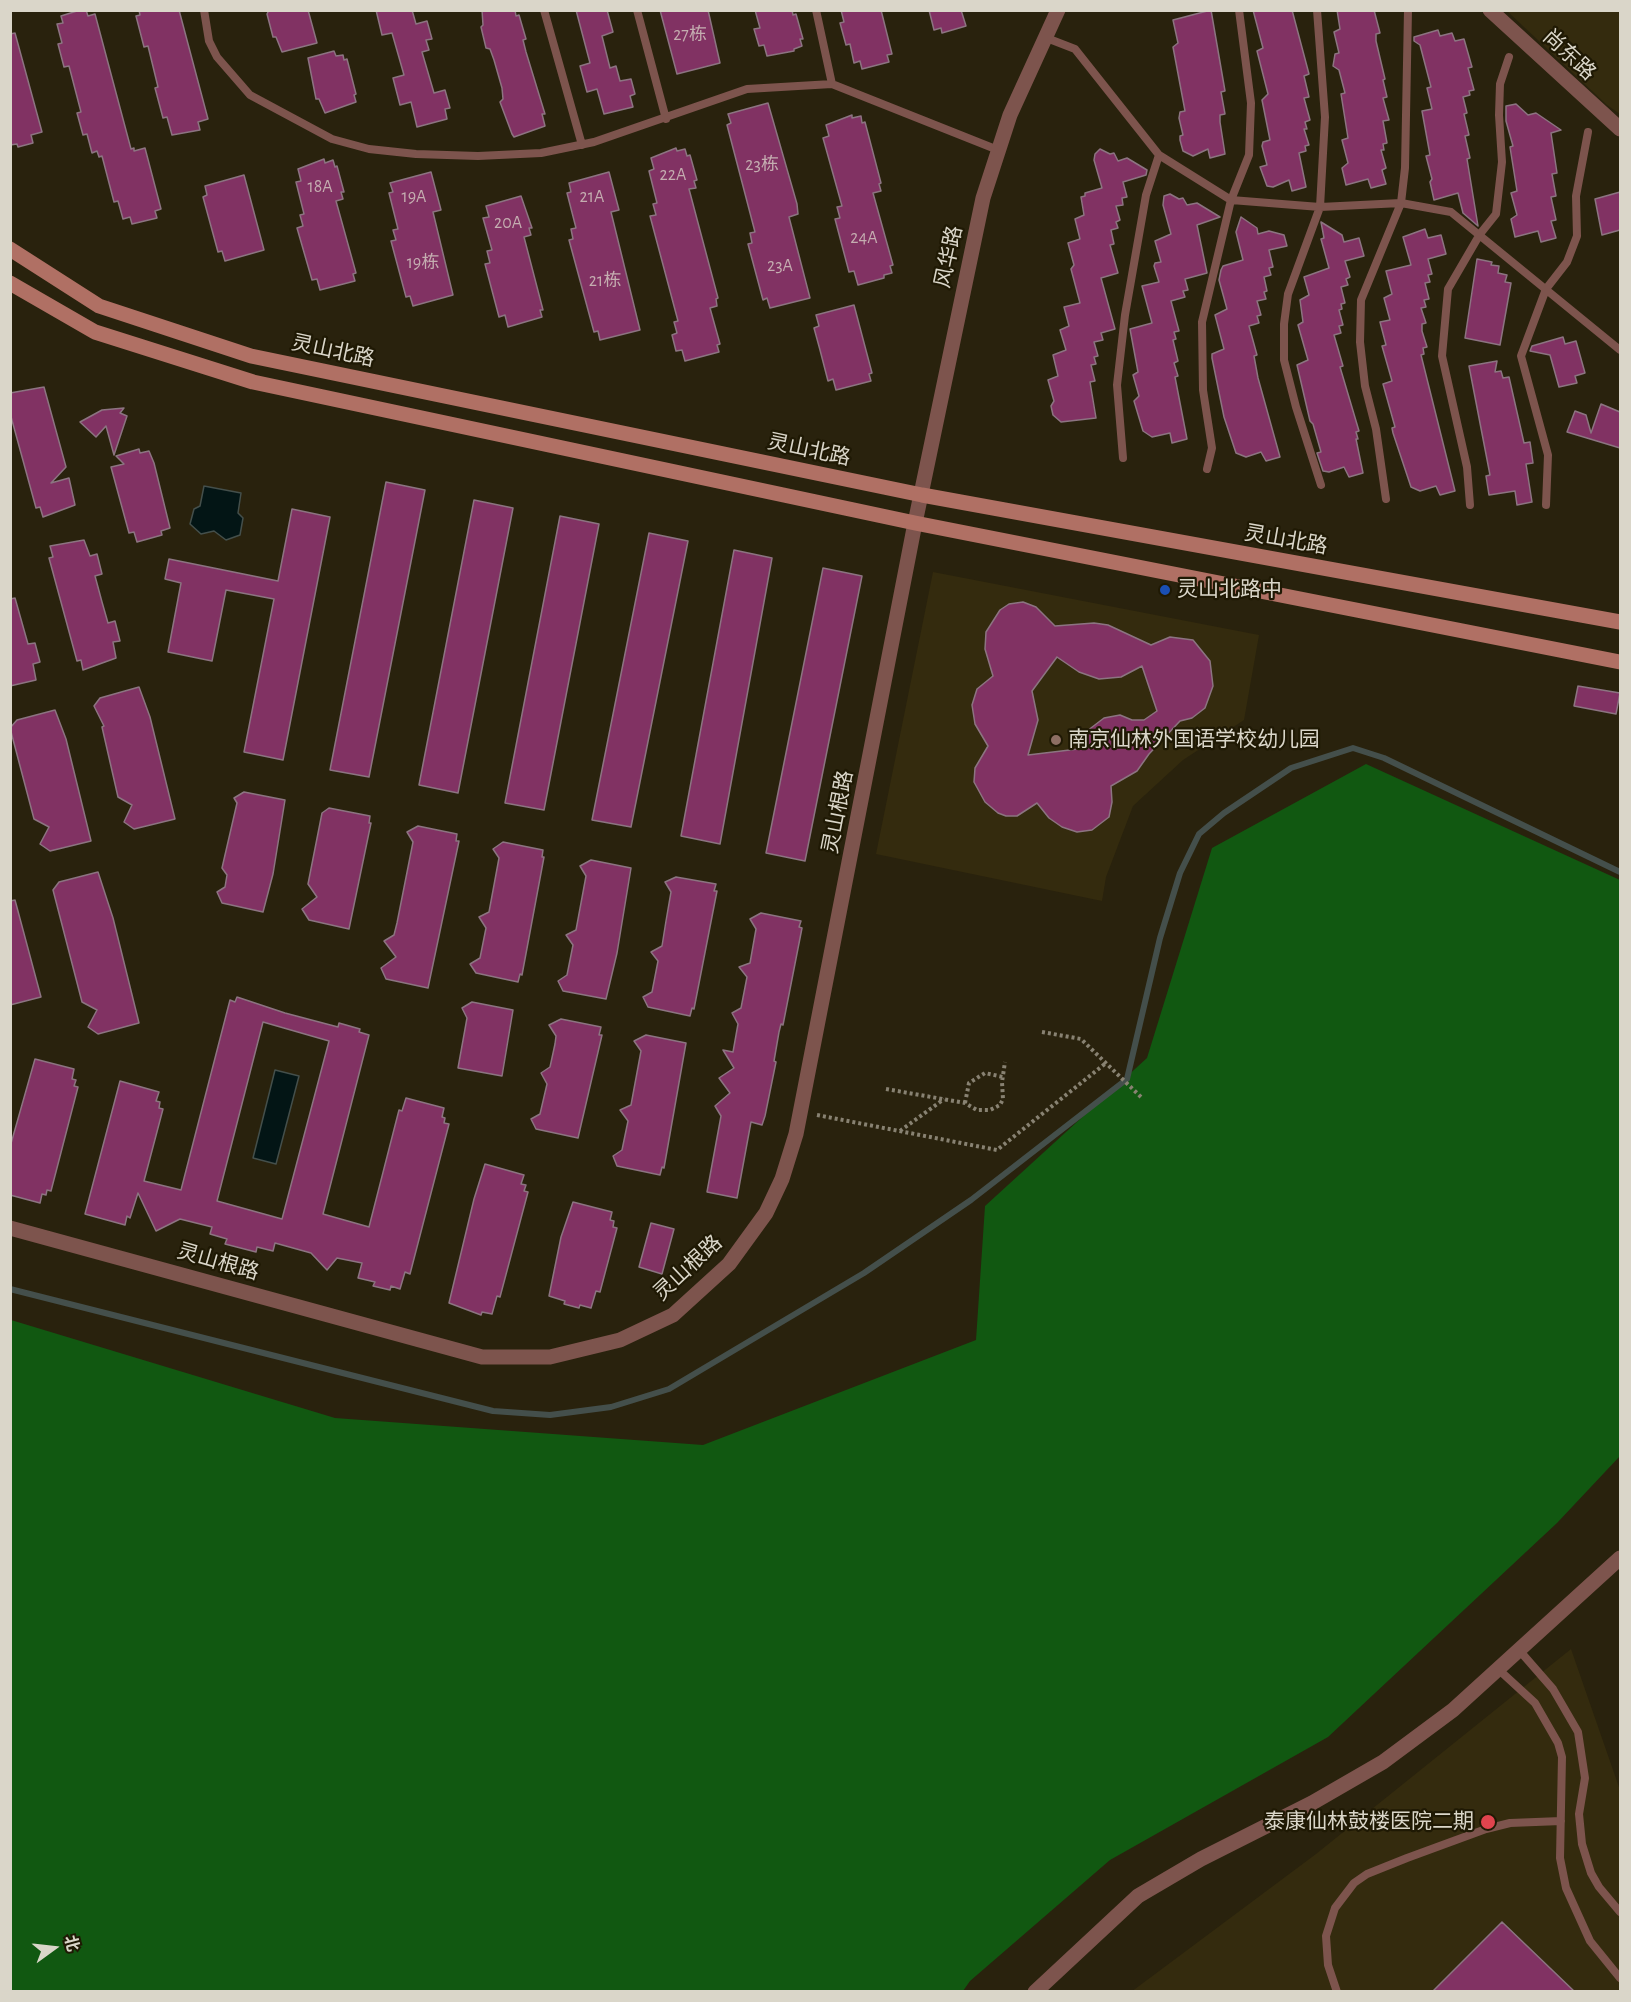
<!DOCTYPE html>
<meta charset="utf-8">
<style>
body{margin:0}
#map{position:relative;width:1631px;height:2002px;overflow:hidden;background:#29220d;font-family:"Alegreya Sans","Noto Sans SC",sans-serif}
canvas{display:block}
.frame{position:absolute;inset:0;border:12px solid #dad6c9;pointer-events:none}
.north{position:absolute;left:24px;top:1918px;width:60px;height:60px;-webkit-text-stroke:4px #1f1904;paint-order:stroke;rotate:75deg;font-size:16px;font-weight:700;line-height:24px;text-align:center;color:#dad6c9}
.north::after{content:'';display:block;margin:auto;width:21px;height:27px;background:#dad6c9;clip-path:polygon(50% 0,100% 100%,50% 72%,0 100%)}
</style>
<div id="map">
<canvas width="1631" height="2002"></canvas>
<div class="frame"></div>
<div class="north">北</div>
</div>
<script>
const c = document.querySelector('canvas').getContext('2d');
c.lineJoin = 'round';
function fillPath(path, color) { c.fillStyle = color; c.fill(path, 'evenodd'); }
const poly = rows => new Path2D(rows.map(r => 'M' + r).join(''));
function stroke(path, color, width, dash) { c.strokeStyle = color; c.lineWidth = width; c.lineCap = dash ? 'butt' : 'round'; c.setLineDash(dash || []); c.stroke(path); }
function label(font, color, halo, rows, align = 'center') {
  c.font = font + ' "Alegreya Sans","Noto Sans SC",sans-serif'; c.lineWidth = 4.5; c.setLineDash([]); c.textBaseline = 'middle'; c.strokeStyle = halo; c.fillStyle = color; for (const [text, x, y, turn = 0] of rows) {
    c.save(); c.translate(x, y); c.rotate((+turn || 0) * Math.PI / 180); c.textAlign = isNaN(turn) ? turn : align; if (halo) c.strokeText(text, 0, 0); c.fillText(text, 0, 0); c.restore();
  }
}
fillPath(poly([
 [1507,11,1620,11,1620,114,1607,105],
 [933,572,1259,635,1244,720,1183,760,1133,806,1106,877,1102,901,876,854],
 [1571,1649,1620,1790,1620,1991,1131,1992,1316,1854]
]), '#342b0e');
fillPath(poly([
 [1366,764,1620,880,1620,1456,1557,1523,1328,1737,1110,1860,970,1981,963,1991,11,1991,11,1320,335,1418,703,1445,976,1340,985,1206,1147,1058,1212,848]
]), '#115811');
const water = poly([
 [204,486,241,493,238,513,243,518,240,535,226,540,214,531,201,534,190,524,194,509,200,506,204,486],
 [275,1070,299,1076,276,1164,253,1158,275,1070]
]);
fillPath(water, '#031515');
stroke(water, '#444f4b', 1.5);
stroke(poly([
 [10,1289,493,1411,550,1415,611,1407,669,1389,864,1273,971,1200,1127,1079,1160,938,1180,873,1199,834,1224,813,1291,768,1353,748,1384,758,1620,872]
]), '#444f4b', 6);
const building = poly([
 [80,10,86,10,88,16,95,14,131,149,134,148,134,151,145,148,161,209,155,211,157,218,132,224,130,217,123,219,118,201,114,202,102,156,99,157,97,151,92,153,87,134,83,135,77,113,81,112,69,66,64,67,58,44,62,43,57,24,63,23,61,16,80,10],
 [139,10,179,10,208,119,198,122,200,130,172,135,167,117,163,118,155,88,158,87,148,46,144,47,136,16,140,15,139,10],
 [269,10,308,10,317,43,282,52,276,37,273,37,267,14,269,10],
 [376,10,412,10,416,24,427,21,432,39,426,40,429,50,422,52,434,93,445,90,450,108,445,109,447,119,417,127,411,102,400,105,393,78,404,75,392,33,382,35,376,10],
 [482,10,515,10,516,16,519,15,526,39,523,40,526,52,545,114,542,114,545,126,514,137,512,134,500,102,503,99,502,88,494,60,490,49,486,48,481,27,483,25,482,10],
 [576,10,607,10,613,32,602,36,610,68,616,66,620,81,631,79,635,94,630,96,633,107,604,114,597,89,587,92,580,66,590,63,576,10],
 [660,10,708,10,720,63,677,74,660,10],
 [755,10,792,10,793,15,796,14,803,39,800,39,802,46,794,49,794,51,767,56,764,45,759,46,754,29,760,28,755,10],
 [841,10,881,10,892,54,887,55,889,62,862,69,860,61,854,63,850,44,846,45,840,23,844,22,841,10],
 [929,10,961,10,966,26,942,33,941,28,934,30,929,10],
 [1211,10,1225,91,1221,92,1225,114,1220,115,1220,122,1225,154,1210,158,1208,149,1193,156,1183,151,1180,140,1180,136,1183,135,1179,118,1180,112,1185,111,1173,47,1178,43,1173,20,1211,10],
 [1253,10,1292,10,1309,74,1304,76,1309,97,1304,98,1310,120,1305,122,1307,129,1304,129,1309,145,1305,146,1306,151,1299,153,1306,187,1292,191,1289,180,1273,187,1267,186,1260,167,1267,165,1262,146,1263,142,1270,140,1262,100,1268,94,1257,51,1263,48,1253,10],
 [1337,10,1374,10,1380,33,1376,34,1376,41,1385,79,1383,80,1387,97,1383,98,1389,120,1383,121,1387,143,1383,144,1384,150,1381,150,1386,168,1382,170,1386,184,1371,188,1368,179,1346,185,1342,168,1348,163,1342,140,1348,138,1341,94,1345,93,1339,70,1333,66,1335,54,1339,53,1334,32,1340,29,1337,10],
 [1438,30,1440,36,1452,33,1455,41,1464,39,1472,67,1468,68,1474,90,1469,91,1470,95,1463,97,1467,113,1464,114,1469,135,1465,136,1470,158,1467,159,1478,226,1463,213,1458,193,1434,200,1430,182,1432,179,1426,156,1430,155,1422,111,1432,109,1427,88,1431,87,1420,45,1414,41,1414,37,1438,30],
 [15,33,42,132,31,135,33,143,18,147,17,144,10,145,10,34,15,33],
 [334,51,336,56,343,55,344,60,347,59,356,94,354,95,356,102,325,113,319,99,316,99,308,58,334,51],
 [768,103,797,204,798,214,789,217,810,298,770,308,767,298,763,300,748,244,752,243,750,233,755,232,727,125,731,123,728,114,768,103],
 [1516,104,1528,115,1536,113,1561,130,1551,133,1557,173,1552,174,1556,196,1551,197,1556,220,1551,221,1556,238,1541,242,1538,231,1515,237,1511,219,1517,215,1511,193,1517,191,1510,147,1513,146,1506,121,1506,106,1516,104],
 [852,115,852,118,861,116,862,123,865,122,881,183,879,184,881,191,873,193,893,265,890,266,892,273,884,275,884,278,858,285,854,271,849,272,835,219,840,218,837,207,842,206,823,138,829,136,826,125,852,115],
 [676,148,677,151,685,149,687,156,690,155,697,180,694,181,696,188,689,189,718,298,716,299,717,306,710,308,720,344,717,345,719,352,685,361,682,350,676,351,672,335,677,333,674,322,678,321,650,216,656,215,653,204,657,203,649,171,654,169,651,158,676,148],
 [1100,149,1110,154,1114,153,1118,161,1127,158,1147,170,1146,175,1123,182,1127,197,1122,198,1123,205,1116,206,1120,220,1116,222,1118,228,1111,230,1114,244,1110,245,1118,273,1101,278,1115,329,1101,333,1103,340,1094,342,1098,356,1094,357,1096,364,1091,365,1095,381,1090,382,1096,418,1061,422,1053,415,1051,406,1054,401,1048,380,1058,376,1053,355,1066,350,1060,330,1069,326,1064,307,1080,303,1071,269,1074,265,1068,243,1080,239,1075,219,1084,215,1081,197,1085,196,1085,193,1102,188,1094,160,1095,154,1100,149],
 [324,159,325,163,333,160,335,167,337,166,344,192,341,192,343,199,336,201,356,273,353,274,355,281,320,290,317,279,312,280,297,228,303,226,300,215,304,214,296,182,301,181,298,169,324,159],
 [431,172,441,210,433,212,453,295,413,306,410,296,406,297,391,241,396,240,393,230,398,229,389,193,393,192,390,183,431,172],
 [609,172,619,210,611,212,640,330,600,340,598,331,594,332,569,240,573,239,571,229,576,228,567,193,571,192,569,183,609,172],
 [244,175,264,250,225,261,222,251,218,252,203,197,207,195,205,186,244,175],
 [1620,192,1620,230,1602,235,1595,199,1620,192],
 [1170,194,1179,199,1183,198,1187,205,1197,203,1220,217,1197,225,1207,273,1185,279,1188,290,1183,291,1185,297,1171,301,1179,331,1174,332,1176,339,1173,340,1178,361,1174,363,1178,376,1175,377,1187,439,1172,443,1170,433,1152,437,1143,431,1134,401,1139,396,1133,375,1138,372,1130,329,1152,323,1142,286,1159,282,1154,266,1155,263,1161,262,1155,241,1171,234,1163,205,1164,196,1170,194],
 [521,196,532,228,529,228,531,235,524,237,543,310,540,310,542,317,508,327,505,315,499,317,485,264,490,263,487,251,492,250,483,218,489,217,486,206,521,196],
 [1241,217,1257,228,1258,234,1269,231,1284,235,1287,246,1269,250,1273,267,1269,268,1271,275,1264,277,1267,291,1264,292,1266,299,1257,301,1261,315,1257,316,1259,323,1249,326,1257,355,1254,356,1258,378,1280,457,1266,461,1261,452,1246,457,1236,453,1224,417,1212,358,1212,354,1224,349,1215,315,1227,309,1219,280,1221,270,1223,266,1243,260,1236,232,1241,217],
 [1321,222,1342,235,1344,242,1359,238,1364,256,1345,261,1350,277,1346,279,1348,285,1341,287,1345,303,1341,304,1342,309,1339,310,1343,325,1339,326,1341,333,1334,335,1343,366,1340,367,1359,431,1356,432,1358,439,1356,439,1363,473,1349,477,1344,467,1329,472,1323,471,1317,453,1321,452,1313,424,1310,421,1297,365,1308,360,1298,325,1303,322,1300,300,1309,295,1304,277,1329,268,1321,239,1324,238,1321,222],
 [1425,229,1428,238,1441,235,1446,254,1428,259,1432,274,1428,275,1430,282,1425,283,1429,299,1424,300,1426,307,1421,308,1426,323,1422,324,1422,331,1427,347,1423,348,1424,354,1421,355,1455,491,1440,495,1436,486,1420,491,1411,487,1393,433,1392,428,1395,427,1383,384,1392,381,1382,346,1386,345,1380,322,1390,320,1384,298,1392,294,1386,271,1411,265,1403,237,1425,229],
 [1477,259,1492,262,1491,265,1499,266,1498,273,1507,275,1505,282,1511,283,1500,345,1465,338,1477,259],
 [854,305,872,373,869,374,871,381,836,390,833,379,828,381,820,350,814,328,819,326,816,315,854,305],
 [1563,337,1565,344,1576,341,1585,373,1575,376,1577,383,1559,387,1550,355,1530,351,1532,346,1563,337],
 [1497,361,1495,372,1501,371,1503,378,1509,377,1524,443,1530,442,1533,463,1526,464,1532,502,1517,505,1515,491,1489,495,1486,476,1490,475,1469,366,1497,361],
 [44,387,66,467,51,483,69,478,75,505,43,517,40,507,36,508,10,413,10,393,44,387],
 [1601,404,1620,412,1620,448,1567,432,1575,411,1586,415,1591,433,1601,404],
 [124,408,120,413,127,416,114,455,106,426,96,437,80,422,102,410,124,408],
 [139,449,140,453,149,451,154,463,170,528,161,531,162,535,137,542,134,532,129,533,111,467,124,464,116,456,139,449],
 [386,482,425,490,369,777,330,770,386,482],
 [474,500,513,508,458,793,419,785,474,500],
 [292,509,330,517,283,760,244,752,274,599,226,590,212,661,168,652,181,583,165,579,169,559,278,581,292,509],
 [560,516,599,524,544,810,505,803,560,516],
 [649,533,688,541,631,827,592,820,649,533],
 [84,540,90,556,97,554,102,574,95,576,102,602,108,623,115,621,120,641,113,642,116,658,83,670,81,660,77,661,49,558,53,557,50,546,84,540],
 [734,550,772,558,720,844,681,836,734,550],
 [823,568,862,576,805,861,766,853,823,568],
 [15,598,28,644,35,643,40,662,33,664,36,680,10,686,10,599,15,598],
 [1023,602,1036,607,1055,626,1094,623,1108,625,1151,645,1170,637,1193,640,1210,661,1213,686,1205,708,1192,718,1180,721,1149,754,1137,771,1111,786,1112,802,1109,817,1092,830,1077,832,1062,827,1049,818,1037,803,1017,816,1006,816,998,813,985,802,974,782,975,768,988,746,975,724,972,705,977,689,993,676,985,649,986,632,1000,610,1009,604,1023,602],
 [1057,657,1079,672,1099,679,1121,677,1142,666,1157,711,1144,720,1132,720,1120,715,1104,718,1087,731,1078,749,1028,755,1038,720,1032,691,1057,657],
 [1578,686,1620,693,1616,714,1574,706,1578,686],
 [139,687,150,717,175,819,134,829,124,822,132,805,118,797,102,727,104,726,94,706,100,698,139,687],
 [55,710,66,739,91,841,50,851,40,844,49,827,34,819,10,728,17,720,55,710],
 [244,792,285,800,273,874,263,912,222,903,217,892,225,887,227,875,222,868,237,803,234,798,244,792],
 [329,808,370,816,369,823,371,823,349,929,309,920,302,909,317,897,308,884,322,813,329,808],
 [418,826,457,834,456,841,459,841,428,988,386,979,381,968,396,957,384,941,394,935,397,923,413,842,407,832,418,826],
 [503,842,543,850,542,857,544,857,522,975,520,974,518,982,476,973,470,964,480,958,486,928,479,917,489,912,499,858,493,849,503,842],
 [591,860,631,868,617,953,606,999,563,991,558,981,567,975,573,945,566,935,576,930,586,876,580,866,591,860],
 [98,872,113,918,139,1023,98,1034,88,1027,97,1010,82,1002,53,890,59,882,98,872],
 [676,877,716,884,714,891,717,891,694,1009,692,1008,690,1016,648,1007,643,997,652,992,658,961,651,952,662,946,666,921,671,892,665,882,676,877],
 [15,900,41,997,10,1005,10,901,15,900],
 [761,913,801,921,799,927,802,928,783,1025,781,1024,779,1032,774,1061,776,1062,765,1116,762,1125,751,1122,737,1198,707,1192,721,1116,715,1106,730,1093,719,1078,734,1068,723,1050,733,1052,738,1024,732,1013,741,1008,747,977,739,967,750,963,756,929,750,919,761,913],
 [237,997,285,1013,338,1027,339,1023,360,1029,359,1032,369,1035,323,1214,369,1227,399,1110,402,1111,406,1098,444,1108,442,1117,445,1118,444,1123,449,1124,410,1274,405,1272,400,1289,391,1286,390,1290,373,1286,375,1282,358,1278,362,1263,337,1258,327,1270,311,1253,275,1243,273,1251,257,1247,256,1252,225,1244,227,1239,210,1234,212,1227,180,1219,156,1231,138,1193,130,1218,127,1216,125,1225,85,1214,120,1081,159,1092,156,1101,160,1102,159,1108,163,1109,144,1181,181,1190,230,1000,235,1002,237,997],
 [263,1022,329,1041,282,1219,217,1201,263,1022],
 [472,1002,513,1010,502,1076,458,1068,467,1018,462,1008,472,1002],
 [561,1019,601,1027,599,1035,602,1035,578,1138,536,1129,531,1119,540,1114,547,1084,541,1073,550,1067,555,1044,556,1036,549,1025,561,1019],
 [646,1035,686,1043,664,1168,662,1167,660,1175,617,1166,613,1156,622,1150,628,1121,620,1110,631,1105,641,1051,634,1041,646,1035],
 [35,1059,74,1069,72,1079,76,1080,74,1086,78,1087,51,1191,47,1190,46,1195,42,1194,40,1203,10,1195,10,1147,35,1059],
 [485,1164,524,1175,521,1184,526,1185,524,1191,528,1192,500,1297,497,1296,492,1314,482,1312,481,1315,449,1303,474,1199,485,1164],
 [573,1202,612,1212,610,1220,614,1221,613,1227,617,1228,600,1292,596,1291,591,1308,580,1305,579,1308,564,1304,565,1301,549,1296,561,1237,573,1202],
 [651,1223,674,1229,662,1274,639,1267,651,1223],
 [1502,1922,1575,1992,1432,1992,1502,1922]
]);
fillPath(building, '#813263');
stroke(building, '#8c7481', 1.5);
stroke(poly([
 [1042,1032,1081,1039,1141,1097],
 [886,1089,965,1103,977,1110,990,1110,1000,1105,1003,1099,1002,1082,1005,1062],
 [965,1103,969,1083,985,1073,1003,1077],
 [817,1115,997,1150,1106,1063],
 [900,1131,944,1099]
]), '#888272', 4, [3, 3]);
stroke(poly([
 [204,10,209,41,217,57,250,95,332,139,369,149,416,154,478,156,541,153,594,142,747,89,832,84,998,150],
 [544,10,582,145],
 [637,10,666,119],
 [816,10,832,84],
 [1317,10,1325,117,1320,207,1288,294,1284,324,1284,360,1296,407,1321,485],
 [1044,37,1075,49,1159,155,1231,200,1320,207,1401,203,1451,212,1620,350],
 [1123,458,1117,385,1125,315,1146,195,1159,155],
 [1207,469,1212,448,1203,390,1202,322,1231,200,1249,155,1251,103,1239,10],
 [1386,499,1376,429,1365,386,1360,342,1361,300,1401,203,1405,168,1408,10],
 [1470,505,1467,467,1442,356,1448,289,1480,234,1496,214,1502,162,1499,115,1500,84,1509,57],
 [1546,505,1548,455,1521,356,1546,289,1567,262,1577,236,1576,196,1588,132],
 [1519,1650,1553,1689,1578,1732,1585,1778,1579,1814,1582,1844,1591,1873,1599,1887,1620,1912],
 [1498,1669,1535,1703,1558,1743,1562,1757,1560,1858,1566,1888,1590,1941,1620,1978],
 [1337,1992,1328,1965,1326,1936,1335,1908,1354,1883,1367,1874,1407,1858,1486,1829,1510,1823,1561,1821]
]), '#7d544d', 8);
stroke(poly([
 [1490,10,1620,129],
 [10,1228,482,1357,550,1357,620,1340,673,1315,729,1264,766,1213,782,1179,796,1134,915,523,983,198,1010,115,1058,10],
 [1035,1992,1138,1896,1201,1859,1312,1803,1383,1762,1453,1710,1620,1558]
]), '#7d544d', 15);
stroke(poly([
 [10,249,99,306,251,356,922,495,1620,622],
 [10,283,95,332,253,382,915,523,1620,662]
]), '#b07064', 15);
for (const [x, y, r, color] of [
 [1165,590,6,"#1a4fb4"],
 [1056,740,6,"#8d6e63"],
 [1488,1822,8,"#e0444e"]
]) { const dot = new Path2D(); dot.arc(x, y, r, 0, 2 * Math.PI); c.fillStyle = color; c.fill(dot); stroke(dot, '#1f1904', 2); }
label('18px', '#c4adb0', null, [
 ["27栋",690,35],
 ["23栋",762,165],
 ["22A",673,175],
 ["18A",320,187],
 ["19A",414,197],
 ["21A",592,197],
 ["20A",508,223],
 ["24A",864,238],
 ["19栋",423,263],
 ["23A",780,266],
 ["21栋",605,281]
]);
label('21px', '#dad6c9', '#1f1904', [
 ["尚东路",1569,55,43],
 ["风华路",949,257,-78],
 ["灵山北路",333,351,12],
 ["灵山北路",809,450,12],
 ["灵山北路",1286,540,10],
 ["灵山根路",838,812,-79],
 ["灵山根路",218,1262,16],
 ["灵山根路",688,1268,-43]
]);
label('21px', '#dad6c9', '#1f1904', [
 ["灵山北路中",1177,590],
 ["南京仙林外国语学校幼儿园",1068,740],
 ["泰康仙林鼓楼医院二期",1474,1822,"right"]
], 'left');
</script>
